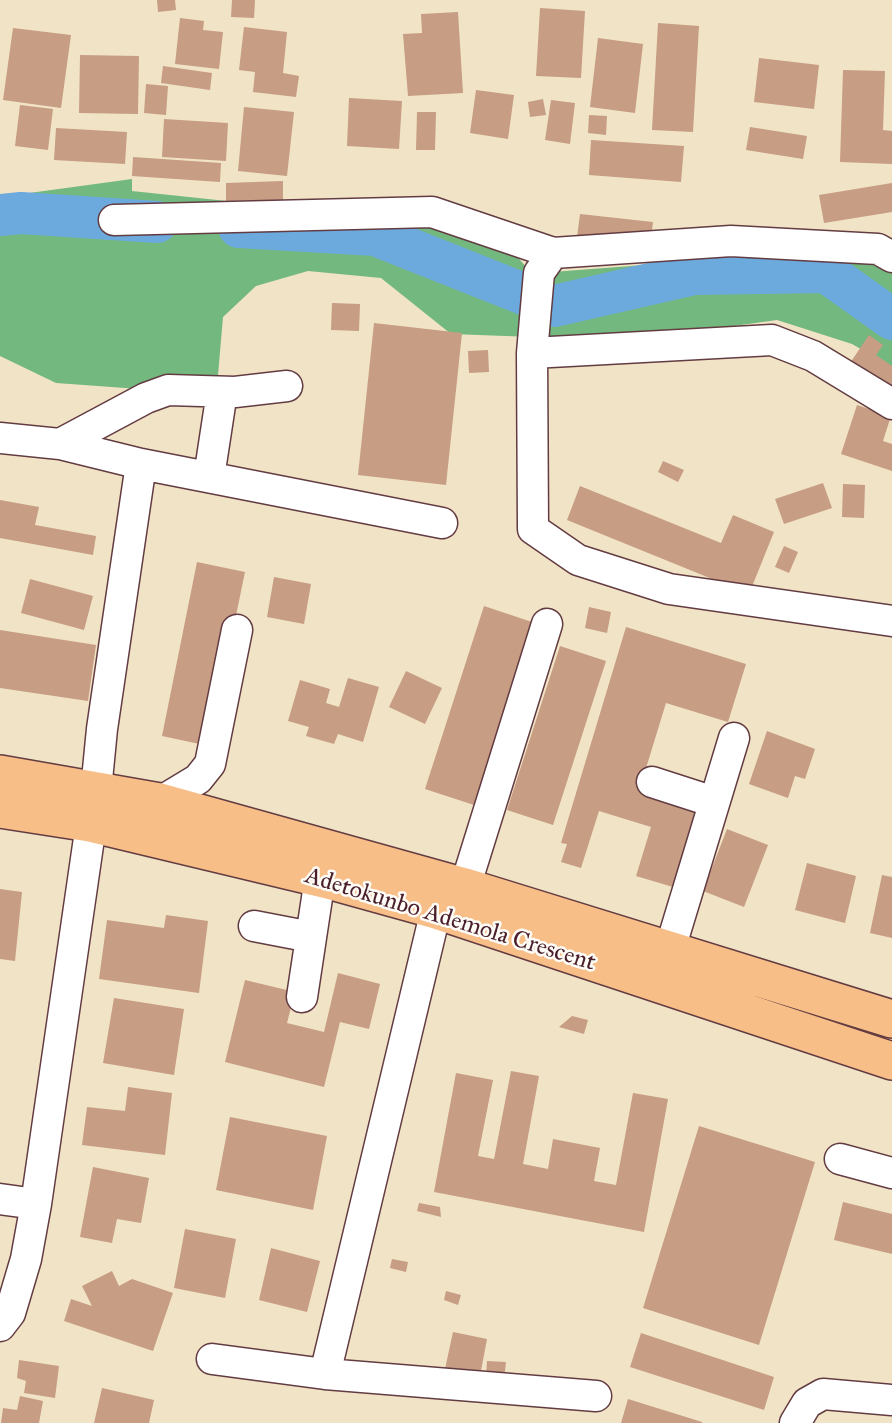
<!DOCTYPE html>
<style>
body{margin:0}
canvas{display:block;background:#f1e3c6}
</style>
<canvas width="892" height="1423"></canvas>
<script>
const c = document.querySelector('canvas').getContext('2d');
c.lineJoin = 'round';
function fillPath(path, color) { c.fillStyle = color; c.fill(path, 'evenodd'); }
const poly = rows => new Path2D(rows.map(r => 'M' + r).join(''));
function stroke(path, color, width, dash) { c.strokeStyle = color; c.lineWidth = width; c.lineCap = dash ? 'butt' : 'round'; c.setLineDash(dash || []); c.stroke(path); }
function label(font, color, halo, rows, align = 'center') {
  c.font = font + ' "IM FELL Great Primer",serif'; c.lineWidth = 5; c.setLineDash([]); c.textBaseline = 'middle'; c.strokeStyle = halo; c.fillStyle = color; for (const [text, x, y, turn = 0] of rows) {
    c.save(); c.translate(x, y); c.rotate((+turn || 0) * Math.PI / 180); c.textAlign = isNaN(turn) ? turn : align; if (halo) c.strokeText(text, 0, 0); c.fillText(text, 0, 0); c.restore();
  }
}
fillPath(poly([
 [132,179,132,191,435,223,503,240,527,268,539,273,814,252,892,267,892,367,852,344,777,320,683,333,533,337,451,334,381,278,308,271,256,286,223,317,218,375,208,403,139,389,56,383,0,356,0,197]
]), '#73b97f');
stroke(poly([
 [0,215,21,213,157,222],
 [239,227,375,235,554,306,694,274,826,272,892,319]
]), '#6caade', 42);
fillPath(poly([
 [157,0,175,0,176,10,158,12],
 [232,0,255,0,254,18,231,17],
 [540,8,585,11,581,78,536,76],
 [458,12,463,93,408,96,403,34,422,33,421,14],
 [180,18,204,21,203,30,223,32,219,69,175,64],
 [658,23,699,26,693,132,652,130],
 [244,27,287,32,283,73,299,76,296,97,253,92,255,72,239,70],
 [13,28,71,35,61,108,3,100],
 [598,38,643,44,635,113,590,107],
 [80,55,139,56,138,114,79,113],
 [759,58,819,65,814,109,754,102],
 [163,66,212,73,210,90,161,83],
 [843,70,885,71,883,130,892,131,892,164,840,162],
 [146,84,168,86,166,115,144,113],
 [476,90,514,95,508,139,470,133],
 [349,98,402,101,399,149,347,146],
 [543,99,546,115,530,117,528,102],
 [551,100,575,103,570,144,545,140],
 [20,105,53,109,48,150,15,146],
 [244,107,294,112,287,176,238,171],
 [417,112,436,112,435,150,416,150],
 [589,115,607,116,606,135,588,133],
 [164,119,228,123,226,161,162,157],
 [750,127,807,136,803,159,746,150],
 [56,128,127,132,125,164,54,160],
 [591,140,684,146,681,182,589,175],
 [133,157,221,163,220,182,132,176],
 [283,181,283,200,226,201,226,183],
 [892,183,892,212,824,223,819,195],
 [580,214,653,222,650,246,577,237],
 [332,303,360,304,359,331,331,330],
 [374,323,462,333,446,485,358,475],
 [869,335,883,345,876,355,892,366,892,396,848,366],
 [488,350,489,372,469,373,468,351],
 [857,405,891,416,883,441,892,444,892,471,841,454],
 [663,461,684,470,678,482,658,472],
 [823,483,832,508,784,524,775,499],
 [843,484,865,485,864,518,842,517],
 [580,486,721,543,733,515,774,532,749,594,567,520],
 [0,500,39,507,35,525,96,536,93,555,0,538],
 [784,546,798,552,789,573,775,567],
 [197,562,245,572,209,746,162,736],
 [274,577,311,584,304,624,267,617],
 [30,579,93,596,84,630,21,613],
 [484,606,532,622,474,805,425,789],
 [589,607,611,612,607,633,585,628],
 [626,627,746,664,728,722,666,703,639,791,697,809,673,887,636,876,651,827,599,811,581,868,561,862,567,844,561,843],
 [0,630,96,645,88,701,0,688],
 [560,646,606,661,553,825,507,810],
 [406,671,442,688,425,724,389,707],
 [348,678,379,687,363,742,338,734,334,744,306,736,309,727,288,721,300,680,330,689,326,703,339,707],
 [767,731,815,749,805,779,795,776,788,798,749,784],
 [727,829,768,845,744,907,703,891],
 [807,863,856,876,845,923,795,910],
 [882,875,892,877,892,938,870,933],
 [0,889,22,892,15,961,0,959],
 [166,915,208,921,199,993,99,979,107,920,164,928],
 [338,973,380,984,369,1029,340,1022,324,1087,225,1062,245,980,295,992,287,1023,324,1032],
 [114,998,184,1009,174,1075,103,1063],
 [572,1016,588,1020,584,1034,559,1027],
 [511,1071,539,1076,523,1164,548,1169,553,1139,600,1148,594,1181,616,1185,633,1093,668,1099,644,1232,434,1192,456,1073,493,1080,478,1156,494,1159],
 [128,1087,172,1093,165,1155,82,1145,87,1107,125,1111],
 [230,1117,327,1136,313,1210,216,1190],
 [699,1126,815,1162,759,1345,643,1308],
 [93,1167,149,1178,141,1223,117,1219,112,1243,80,1237],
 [843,1202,892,1214,892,1254,834,1240],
 [419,1203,440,1207,441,1217,417,1211],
 [185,1229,236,1239,225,1298,174,1288],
 [271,1248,320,1261,307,1312,259,1300],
 [392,1259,408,1262,406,1272,390,1268],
 [112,1271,119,1286,132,1279,173,1293,153,1351,64,1321,71,1299,92,1306,82,1286],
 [446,1291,461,1295,458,1305,444,1300],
 [453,1332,487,1339,480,1376,445,1369],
 [641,1333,774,1377,764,1410,630,1367],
 [19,1360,59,1366,55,1398,24,1393,26,1381,17,1378],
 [487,1361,506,1362,504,1380,486,1378],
 [102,1388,154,1400,149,1423,94,1423],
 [20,1396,43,1401,39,1423,1,1423,3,1408,17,1410],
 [628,1399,702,1422,702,1423,621,1423]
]), '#c79d84');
const minor = poly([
 [114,220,432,212,553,253],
 [892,257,878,249,731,241,553,253,539,273,532,353,533,529,578,560,669,589,892,621],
 [532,353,772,340,813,356,892,404],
 [0,438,60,444,141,464,442,523],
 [60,444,146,398,168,390,235,392,287,386],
 [209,477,222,392],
 [652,782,714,802],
 [160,802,198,779,210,764,237,630],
 [465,887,547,624],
 [436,910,325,1374,596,1396],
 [254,926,311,937],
 [670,949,734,738],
 [302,997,320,878],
 [840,1159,892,1173],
 [0,1199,36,1204],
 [0,1326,10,1313,26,1259,36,1204,96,790,102,729,141,464],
 [212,1359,325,1374],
 [795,1423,807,1403,823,1394,892,1400]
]);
const major = poly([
 [0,774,160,802,465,887,892,1019],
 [0,809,90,823,328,880,436,910,892,1061]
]);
stroke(minor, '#633c42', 33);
stroke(major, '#633c42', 40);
stroke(minor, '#fff', 30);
stroke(major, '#f7be88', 37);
label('24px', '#4a1f2b', '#fdfcf7', [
 ["Adetokunbo Ademola Crescent",450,920,17]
]);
</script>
